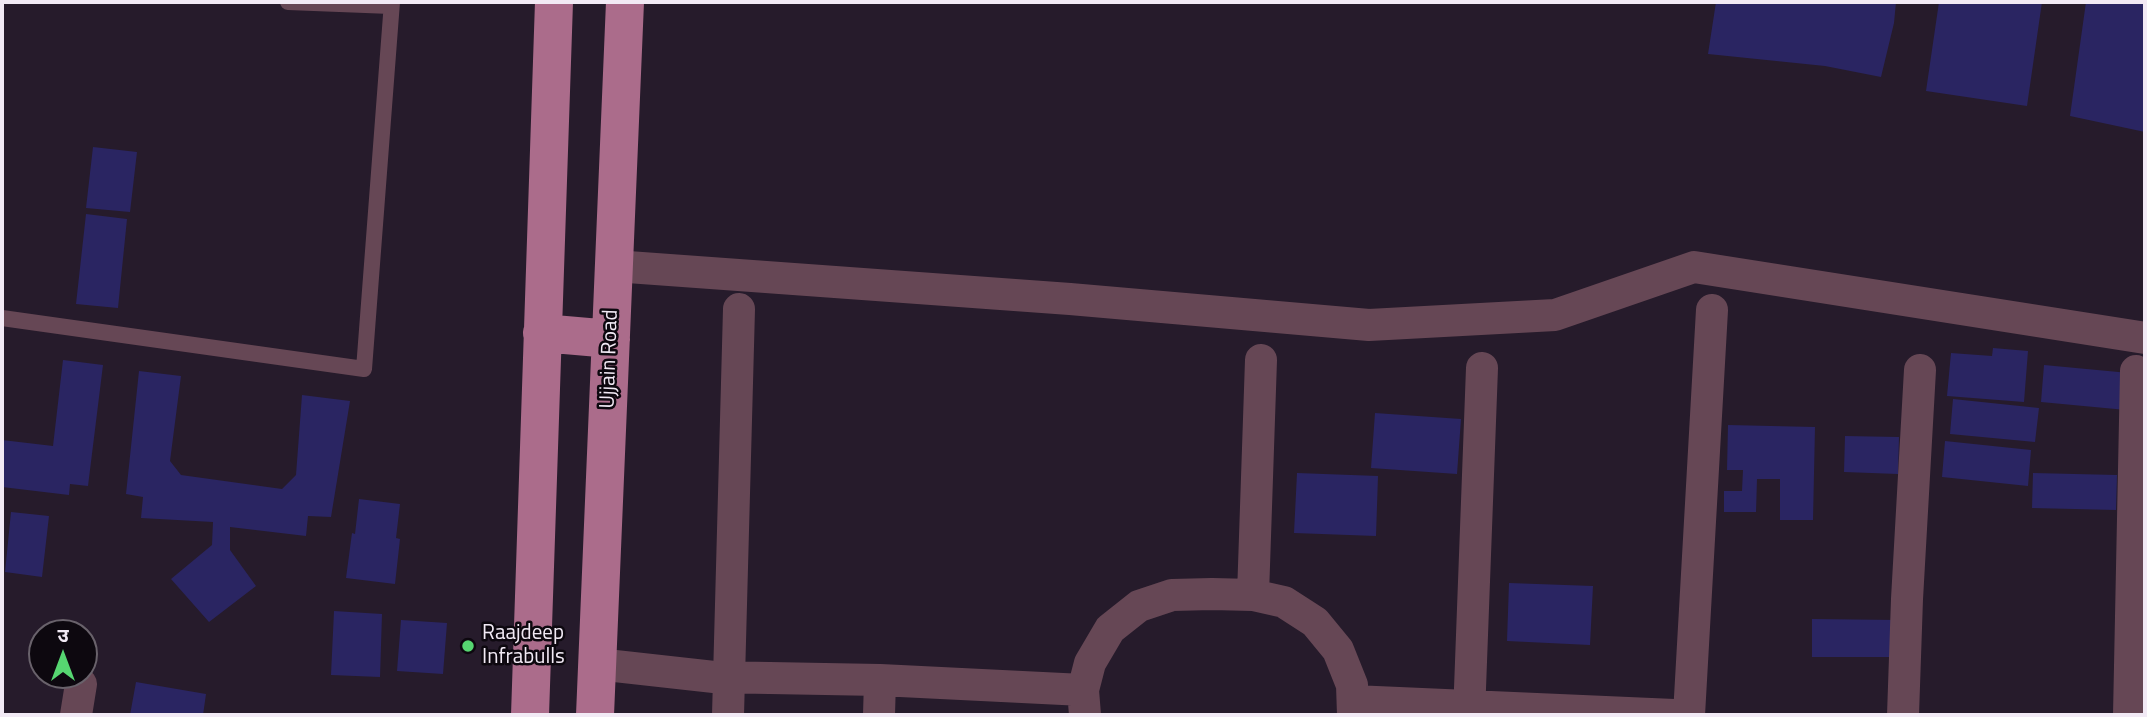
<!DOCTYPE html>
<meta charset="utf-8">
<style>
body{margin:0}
#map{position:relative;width:2147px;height:717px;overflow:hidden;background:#261b2b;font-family:"Titillium Web","Noto Sans Devanagari",sans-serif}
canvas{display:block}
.frame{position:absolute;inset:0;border:4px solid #f2eaf5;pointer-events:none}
.north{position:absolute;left:28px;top:619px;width:70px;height:70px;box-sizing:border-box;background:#0d080f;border:2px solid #69626b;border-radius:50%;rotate:0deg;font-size:19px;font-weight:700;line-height:28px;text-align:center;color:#f2eaf5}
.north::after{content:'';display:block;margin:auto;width:24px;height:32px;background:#56d671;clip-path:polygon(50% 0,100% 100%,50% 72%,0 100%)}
</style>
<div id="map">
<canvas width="2147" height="717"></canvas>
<div class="frame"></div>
<div class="north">उ</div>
</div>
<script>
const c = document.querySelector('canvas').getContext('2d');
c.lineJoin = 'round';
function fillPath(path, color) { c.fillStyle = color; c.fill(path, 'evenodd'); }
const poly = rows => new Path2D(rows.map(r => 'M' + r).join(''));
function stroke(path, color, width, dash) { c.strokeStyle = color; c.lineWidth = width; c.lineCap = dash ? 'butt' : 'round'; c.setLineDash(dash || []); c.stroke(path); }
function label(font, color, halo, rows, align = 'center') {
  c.font = font + ' "Titillium Web",sans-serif'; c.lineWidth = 5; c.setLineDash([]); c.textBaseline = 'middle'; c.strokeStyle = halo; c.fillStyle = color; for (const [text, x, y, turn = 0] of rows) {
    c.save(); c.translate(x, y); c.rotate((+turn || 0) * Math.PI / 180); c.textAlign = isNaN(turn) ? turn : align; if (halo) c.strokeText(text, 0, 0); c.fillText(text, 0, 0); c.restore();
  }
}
fillPath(poly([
 [1716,2,1896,2,1894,23,1881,77,1825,66,1708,54],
 [1939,2,2042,2,2027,106,1926,91],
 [2086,2,2145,2,2145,132,2070,116],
 [93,147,137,152,130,212,86,208],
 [86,214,127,219,118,308,76,304],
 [1993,348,2028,351,2024,402,1947,396,1951,353,1992,356],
 [63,360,103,365,88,486,70,484,69,495,2,487,2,440,53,446],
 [2044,365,2129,373,2126,410,2041,402],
 [139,371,181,376,170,461,181,475,282,489,296,475,302,395,350,401,331,517,308,516,306,536,230,527,230,550,256,586,209,622,171,579,212,545,213,522,141,518,143,497,126,494],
 [1953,399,2039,408,2035,442,1950,434],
 [1375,413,1461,419,1457,474,1371,468],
 [1728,425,1815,427,1813,520,1780,520,1780,479,1757,479,1756,512,1724,512,1724,491,1742,491,1743,470,1727,470],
 [1845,436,1899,437,1898,474,1844,472],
 [1945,441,2031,450,2028,486,1942,477],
 [1297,473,1378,476,1376,536,1294,533],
 [2033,473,2117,475,2116,510,2032,508],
 [359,499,400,504,396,538,400,539,395,584,346,578,352,533,355,534],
 [11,512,49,516,42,577,5,572],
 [1509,583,1593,586,1590,645,1507,641],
 [334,611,382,614,380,677,331,675],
 [1812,619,1898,620,1898,657,1812,657],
 [401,620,447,623,443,674,397,671],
 [136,682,206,694,203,715,130,715]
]), '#2a2562');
stroke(poly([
 [288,2,391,6],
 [2,318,364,369,392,2]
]), '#664755', 16);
stroke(poly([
 [614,266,1070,299,1369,325,1555,315,1694,267,2145,338],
 [1253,595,1261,360],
 [597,664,714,677,880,680,1083,690],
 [1353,701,1674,715],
 [76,715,81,684],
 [728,715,739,309],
 [879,715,880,680],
 [1085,715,1083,690,1090,663,1110,629,1139,606,1172,595,1212,594,1253,595,1284,602,1315,622,1338,650,1352,685,1353,715],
 [1469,715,1482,368],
 [1689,715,1712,310],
 [1903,715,1907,599,1920,370],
 [2129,715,2136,371]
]), '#664755', 32);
stroke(poly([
 [542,333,611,339],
 [530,715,554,2],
 [595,715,625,2]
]), '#ab6c8b', 38);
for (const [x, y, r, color] of [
 [468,646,7,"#56d671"]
]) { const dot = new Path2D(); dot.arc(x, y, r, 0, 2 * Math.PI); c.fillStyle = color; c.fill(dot); stroke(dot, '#0d080f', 2.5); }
label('21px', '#f2eaf5', '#0d080f', [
 ["Ujjain Road",610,359,-88]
]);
label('21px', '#f2eaf5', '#0d080f', [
 ["Raajdeep",482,634],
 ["Infrabulls",482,658]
], 'left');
</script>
